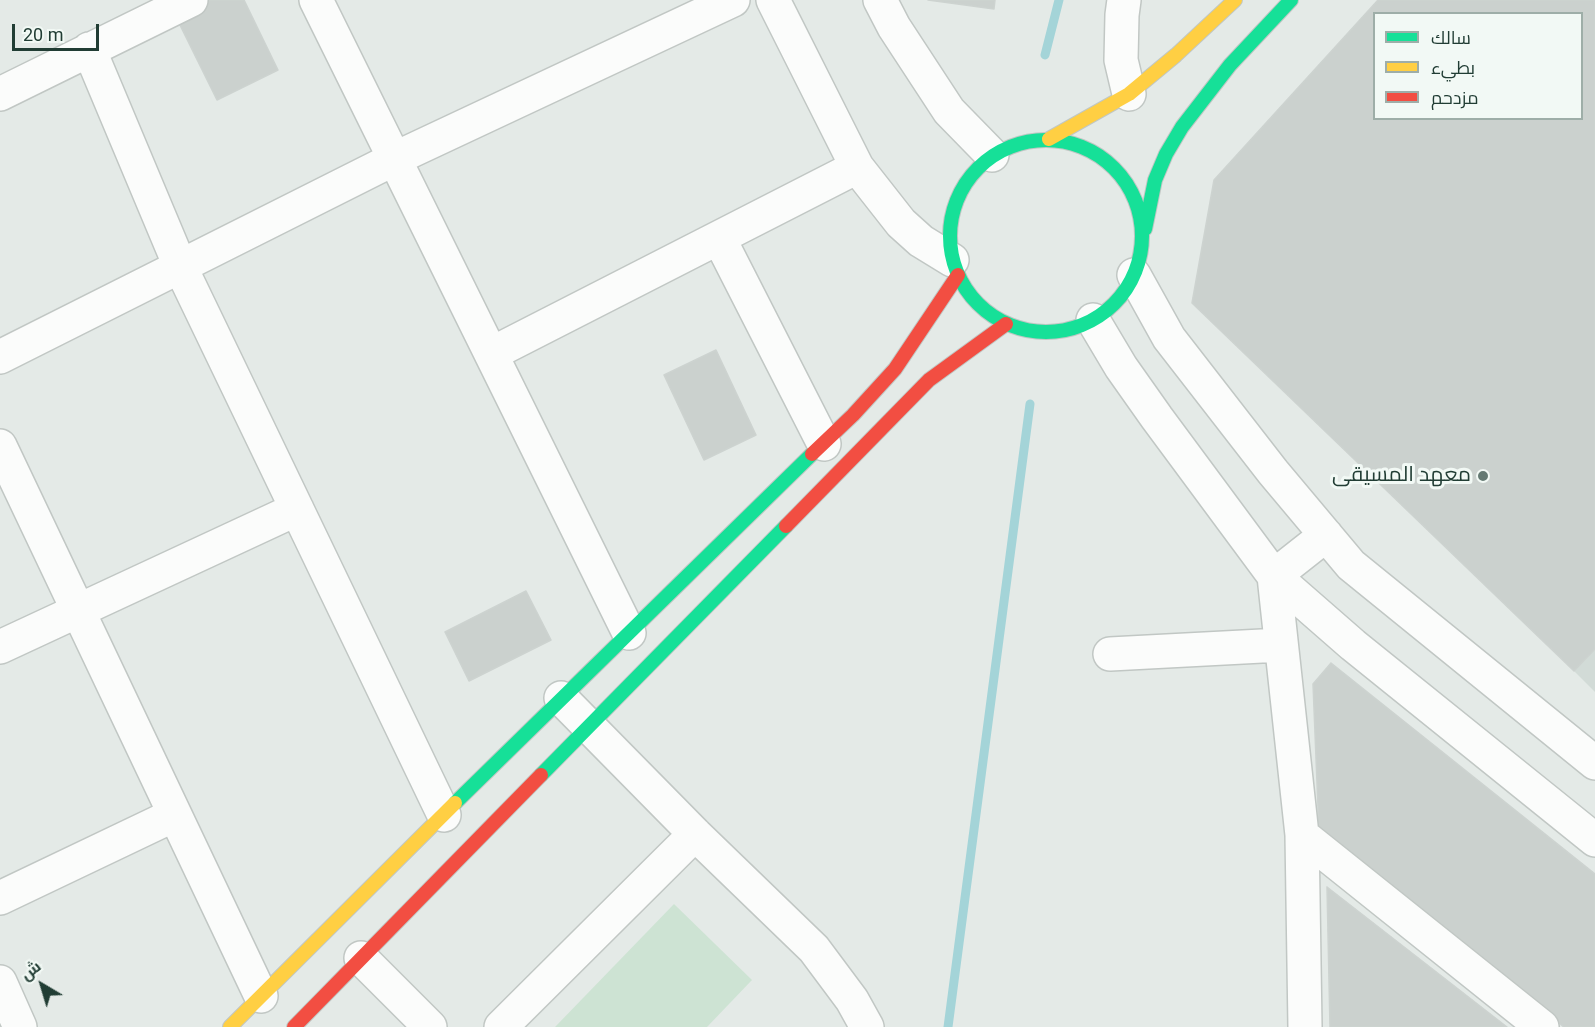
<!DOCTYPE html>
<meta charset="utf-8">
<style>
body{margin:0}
#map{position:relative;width:1595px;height:1027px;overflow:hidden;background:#e4eae7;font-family:Roboto,Cairo,sans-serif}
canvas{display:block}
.legend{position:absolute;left:1373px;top:12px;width:210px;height:108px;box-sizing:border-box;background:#f2f9f5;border:2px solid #9eaea8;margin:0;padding:8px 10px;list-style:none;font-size:18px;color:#213d34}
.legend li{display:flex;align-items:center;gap:12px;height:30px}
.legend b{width:30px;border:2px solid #9eaea8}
.north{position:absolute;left:12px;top:955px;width:60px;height:60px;-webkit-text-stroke:4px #f2f9f5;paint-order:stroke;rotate:322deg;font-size:16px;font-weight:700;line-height:24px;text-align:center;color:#213d34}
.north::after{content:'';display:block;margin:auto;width:21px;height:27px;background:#213d34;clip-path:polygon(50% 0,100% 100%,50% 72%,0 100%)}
.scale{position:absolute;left:12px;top:24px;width:87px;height:27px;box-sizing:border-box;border:3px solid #213d34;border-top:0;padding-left:8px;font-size:18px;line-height:21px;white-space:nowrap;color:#213d34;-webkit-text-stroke:4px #f2f9f5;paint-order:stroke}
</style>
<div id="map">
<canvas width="1595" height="1027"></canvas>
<ul class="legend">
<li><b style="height:8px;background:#16e098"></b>سالك</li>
<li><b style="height:8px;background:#ffcf43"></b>بطيء</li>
<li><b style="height:8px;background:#f24e42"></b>مزدحم</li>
</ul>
<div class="north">ش</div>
<div class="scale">20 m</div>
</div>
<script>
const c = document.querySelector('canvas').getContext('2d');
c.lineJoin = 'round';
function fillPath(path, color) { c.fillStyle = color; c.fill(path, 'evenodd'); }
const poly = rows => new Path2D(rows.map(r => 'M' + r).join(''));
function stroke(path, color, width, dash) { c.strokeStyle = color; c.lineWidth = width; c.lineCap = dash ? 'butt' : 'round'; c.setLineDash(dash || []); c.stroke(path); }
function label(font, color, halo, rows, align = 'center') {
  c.font = font + ' Roboto,Cairo,sans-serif'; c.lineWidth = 6; c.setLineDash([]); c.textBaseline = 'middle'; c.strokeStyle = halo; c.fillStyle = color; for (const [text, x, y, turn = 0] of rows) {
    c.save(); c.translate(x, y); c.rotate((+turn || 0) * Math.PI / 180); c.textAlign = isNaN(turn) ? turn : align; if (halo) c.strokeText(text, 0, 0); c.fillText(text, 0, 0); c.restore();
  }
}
fillPath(poly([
 [1595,649,1595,692,1574,671]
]), '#d2dbd7');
fillPath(poly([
 [674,904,752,980,707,1027,555,1027]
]), '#cde3d3');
stroke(poly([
 [1045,55,1059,0],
 [948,1027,1030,404]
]), '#a4d4d8', 9);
const building = poly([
 [206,0,244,0,278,70,217,100,175,15,206,0],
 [928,0,995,0,994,9,928,0],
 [1378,0,1595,0,1595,649,1574,671,1192,303,1214,180,1378,0],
 [1374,14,1582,14,1582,118,1374,118,1374,14],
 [716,350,756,435,704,460,664,375,716,350],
 [526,591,551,640,469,681,445,632,526,591],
 [1331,663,1595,874,1595,1027,1564,1027,1319,832,1313,684,1331,663],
 [1327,887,1507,1027,1330,1027,1327,887]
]);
fillPath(building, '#cbd1ce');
stroke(building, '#cdd3d0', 1.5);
const street = poly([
 [316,0,629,633],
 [773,0,857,167,901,223,921,241,952,260],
 [880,0,894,27,949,111,992,155],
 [1124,0,1122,15,1121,60,1129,94],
 [89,49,180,266,444,815],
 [0,94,191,0],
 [719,238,824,444],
 [1134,275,1169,338,1273,472,1351,565,1595,763],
 [1093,320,1121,367,1157,418,1274,576,1353,645,1595,840],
 [491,354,857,167],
 [0,357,394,159,733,0],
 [0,446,261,996],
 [0,647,297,509],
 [1110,654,1281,645],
 [561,698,695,834,814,949,852,1000,867,1027],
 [1302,835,1542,1027],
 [0,898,174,815],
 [361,958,430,1027],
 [0,982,20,1027],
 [501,1027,695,834],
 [1305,1027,1302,835,1274,576,1326,535]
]);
const fast = poly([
 '950 236a96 96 0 1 1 192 0a96 96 0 1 1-192 0Z',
 [1145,229,1155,180,1166,154,1182,127,1230,65,1291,0],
 [541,775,786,526],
 [455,803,812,454]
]);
const slow = poly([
 [1049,139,1129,94,1176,55,1235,0],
 [230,1027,455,803]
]);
const jam = poly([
 [812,454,853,415,895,369,958,275],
 [786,526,929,380,1006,324],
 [294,1027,541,775]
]);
stroke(street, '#c1c7c4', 36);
stroke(fast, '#c0c7c4', 16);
stroke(slow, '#c0c7c4', 16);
stroke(jam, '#c0c7c4', 16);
stroke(street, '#fbfcfb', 33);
stroke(fast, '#16e098', 14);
stroke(slow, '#ffcf43', 14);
stroke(jam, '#f24e42', 14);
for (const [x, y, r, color] of [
 [1483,476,6,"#657a73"]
]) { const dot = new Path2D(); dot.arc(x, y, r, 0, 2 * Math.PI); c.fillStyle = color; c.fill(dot); stroke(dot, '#f2f9f5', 2); }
label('21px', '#213d34', '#f2f9f5', [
 ["معهد المسيقى",1471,476]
], 'right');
</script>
